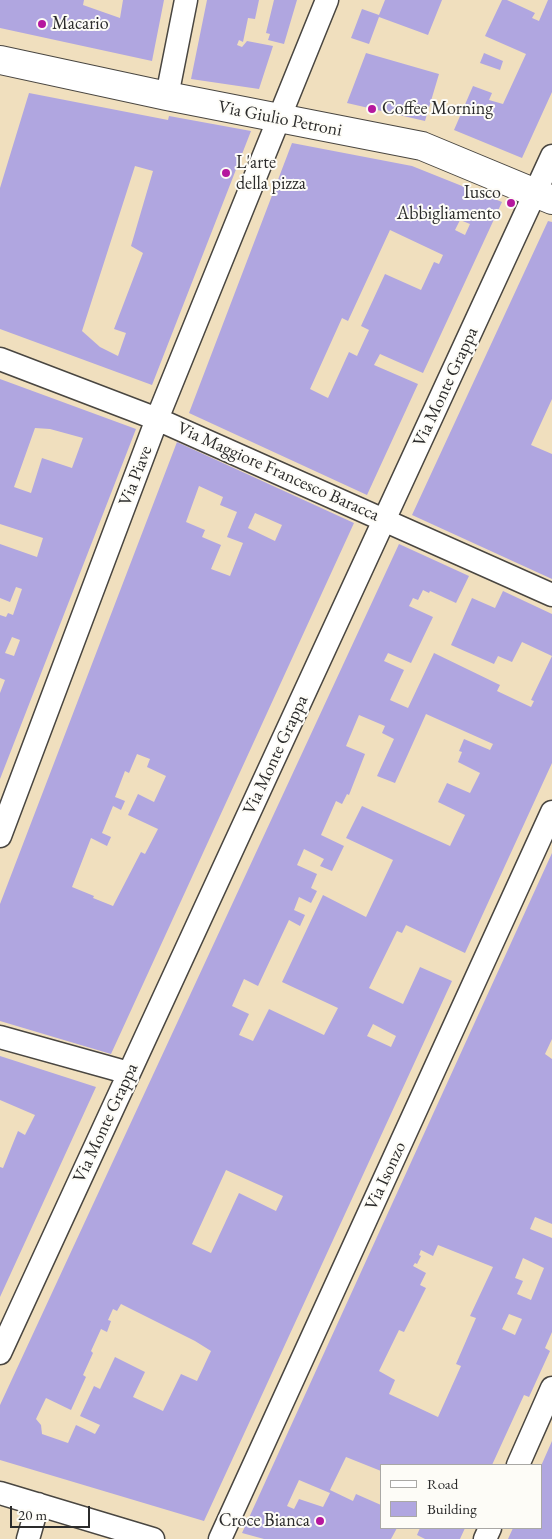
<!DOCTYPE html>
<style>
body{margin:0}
#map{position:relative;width:552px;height:1539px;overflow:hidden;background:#f0dfbe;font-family:"EB Garamond",serif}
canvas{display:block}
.legend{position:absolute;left:380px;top:1464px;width:162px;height:65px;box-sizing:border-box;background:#fdfcf7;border:1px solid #a9a8a5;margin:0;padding:6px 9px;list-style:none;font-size:15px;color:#2b2b2b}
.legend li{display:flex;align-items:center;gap:10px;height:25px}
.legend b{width:25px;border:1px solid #a9a8a5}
.scale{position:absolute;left:10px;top:1506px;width:80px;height:22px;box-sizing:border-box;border:2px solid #2b2b2b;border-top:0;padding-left:6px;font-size:15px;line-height:18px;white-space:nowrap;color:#2b2b2b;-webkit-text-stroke:4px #fdfcf7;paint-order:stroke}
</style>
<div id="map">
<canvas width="552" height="1539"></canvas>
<ul class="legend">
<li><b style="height:6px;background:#fff"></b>Road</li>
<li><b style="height:14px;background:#b0a6e0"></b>Building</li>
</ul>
<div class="scale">20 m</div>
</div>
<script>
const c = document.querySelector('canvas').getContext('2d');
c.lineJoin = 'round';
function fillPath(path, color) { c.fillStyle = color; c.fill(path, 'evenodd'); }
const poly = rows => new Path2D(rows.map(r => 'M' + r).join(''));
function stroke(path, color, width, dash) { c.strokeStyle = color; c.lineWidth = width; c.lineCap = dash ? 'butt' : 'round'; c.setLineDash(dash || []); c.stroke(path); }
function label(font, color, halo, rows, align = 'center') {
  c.font = font + ' "EB Garamond",serif'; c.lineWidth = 4; c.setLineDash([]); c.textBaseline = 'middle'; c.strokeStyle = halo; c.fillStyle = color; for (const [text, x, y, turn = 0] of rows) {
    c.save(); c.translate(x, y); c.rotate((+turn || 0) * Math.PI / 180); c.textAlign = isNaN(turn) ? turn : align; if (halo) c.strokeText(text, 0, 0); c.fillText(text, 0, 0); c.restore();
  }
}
fillPath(poly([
 [0,0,84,0,83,5,120,18,123,0,164,0,152,61,0,28],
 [207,0,259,0,255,19,248,18,243,42,239,40,237,45,242,47,247,41,273,46,259,89,191,79],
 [274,0,297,0,284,44,268,40,270,34,266,33],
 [385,0,442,0,428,35,379,17,369,44,351,38,362,9,379,15],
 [502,0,507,0,535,13,532,18,539,21,548,0,552,0,552,92,522,158,454,130,473,86,492,93,489,100,503,104,526,54,485,36],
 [366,53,439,74,425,121,347,103],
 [484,53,503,61,500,70,480,63],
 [29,93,168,120,169,116,251,131,152,385,0,329,0,188],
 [135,166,153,171,131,246,143,253,114,329,126,333,118,356,100,347,82,331],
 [292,143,412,166,502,202,423,373,380,354,374,365,418,384,367,495,189,413],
 [460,220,470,224,465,235,455,230],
 [390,230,443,255,439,264,434,262,421,290,385,274,361,326,369,330,357,356,349,352,328,398,310,389,342,318,348,321],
 [548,221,552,222,552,399,531,445,552,454,552,579,412,515],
 [0,379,136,429,0,779,0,693,5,680,0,678,0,615,6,617,8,613,13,615,22,589,16,587,10,602,0,598,0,544,37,557,43,538,0,524],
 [35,428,50,429,83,438,72,468,42,458,31,493,14,487],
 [12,637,20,640,14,656,5,653],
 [177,442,354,523,111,1054,0,1021,0,904],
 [199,486,223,497,220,505,237,512,227,537,243,543,230,576,211,569,221,545,202,537,205,530,186,522],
 [255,513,282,525,275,541,248,528],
 [137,754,150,759,147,767,166,776,154,802,138,794,128,815,158,829,145,854,141,852,113,906,93,898,94,896,72,887,91,838,107,846,111,837,102,833,113,806,121,810,125,801,115,797,125,771,129,773],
 [399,544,469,576,456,603,430,591,429,593,423,590,418,600,413,598,409,606,433,617,411,663,388,653,384,661,404,670,390,700,408,708,434,653,500,685,497,691,531,707,534,701,531,700,552,656,522,642,512,662,498,656,494,664,451,645,472,598,495,608,503,591,552,614,552,763,465,953,406,925,402,933,397,931,369,988,403,1004,420,967,452,981,204,1521,0,1460,0,1405],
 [426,714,493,744,490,750,464,739,459,751,462,752,458,762,480,773,470,793,447,783,438,802,465,815,450,846,362,806,346,838,393,860,366,917,323,895,282,982,338,1008,324,1035,269,1009,253,1041,239,1035,249,1014,232,1006,244,979,258,986,289,920,300,926,305,915,294,910,299,897,311,903,317,891,311,888,317,874,297,865,304,849,324,859,320,866,332,871,344,846,321,835,336,801,342,804,347,794,349,795,365,754,346,746,359,715,385,726,382,733,394,739,377,776,395,783],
 [373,1024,396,1036,391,1047,367,1036],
 [226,1170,283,1196,276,1211,239,1193,211,1253,192,1244],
 [121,1304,195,1341,211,1351,197,1381,181,1374,163,1411,133,1397,145,1372,115,1357,100,1389,94,1386,80,1416,100,1425,95,1434,76,1425,68,1443,42,1434,41,1425,36,1419,46,1398,71,1410,86,1377,83,1375,93,1353,91,1351,101,1329,107,1332,111,1321,108,1320,113,1309,117,1311],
 [552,853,552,1039,545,1054,552,1059,552,1224,535,1217,530,1229,552,1238,552,1332,545,1348,550,1351,529,1397,524,1395,492,1465,381,1465,381,1471,346,1457,330,1490,353,1501,356,1494,381,1505,381,1528,397,1528,391,1539,264,1539,242,1533],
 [438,1245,493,1267,470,1316,476,1318,456,1364,461,1366,438,1417,389,1394,395,1380,379,1371,399,1330,404,1332,426,1288,420,1285,426,1273,413,1266,415,1263,417,1264,421,1256,419,1255,421,1250,433,1256],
 [523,1258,544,1268,531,1300,517,1294,523,1281,515,1278],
 [509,1314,522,1319,515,1335,502,1329],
 [299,1480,330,1493,323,1507,299,1499,294,1509,287,1506],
 [0,1056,96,1087,0,1297,0,1167,3,1168,18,1131,25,1135,35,1115,0,1100],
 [552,1441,552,1539,508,1539,513,1528,541,1528,541,1466],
 [420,1528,465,1528,460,1539,425,1539,417,1535]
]), '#b0a6e0');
const street = poly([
 [167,96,186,0],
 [0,359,157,419,552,595],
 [0,836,157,419,327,0],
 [0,1037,129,1073],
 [0,1353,552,156],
 [518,1465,552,1388],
 [0,1493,153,1539],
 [28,1539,38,1504],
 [220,1539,552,812],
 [485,1539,490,1528]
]);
const secondary = poly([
 [0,60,167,96,422,146,552,200]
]);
stroke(street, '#494641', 25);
stroke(secondary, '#494641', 30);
stroke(street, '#fff', 22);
stroke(secondary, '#fff', 28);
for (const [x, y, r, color] of [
 [42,24,5,"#b5179e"],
 [372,109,5,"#b5179e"],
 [226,173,5,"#b5179e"],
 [511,203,5,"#b5179e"],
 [320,1521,5,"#b5179e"]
]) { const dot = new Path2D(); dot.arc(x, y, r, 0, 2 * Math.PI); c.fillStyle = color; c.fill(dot); stroke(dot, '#fdfcf7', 2); }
label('18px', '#2b2b2b', '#fdfcf7', [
 ["Macario",52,24],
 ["Coffee Morning",382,109],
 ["L'arte",236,163],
 ["della pizza",236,184],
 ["Iusco",501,193,"right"],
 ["Abbigliamento",501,214,"right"],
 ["Croce Bianca",310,1521,"right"]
], 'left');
label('18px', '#2b2b2b', '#fdfcf7', [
 ["Via Giulio Petroni",280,119,11],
 ["Via Monte Grappa",446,387,-65],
 ["Via Maggiore Francesco Baracca",278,472,24],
 ["Via Piave",136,476,-69],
 ["Via Monte Grappa",276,755,-65],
 ["Via Monte Grappa",106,1123,-65],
 ["Via Isonzo",386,1176,-65]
]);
</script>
